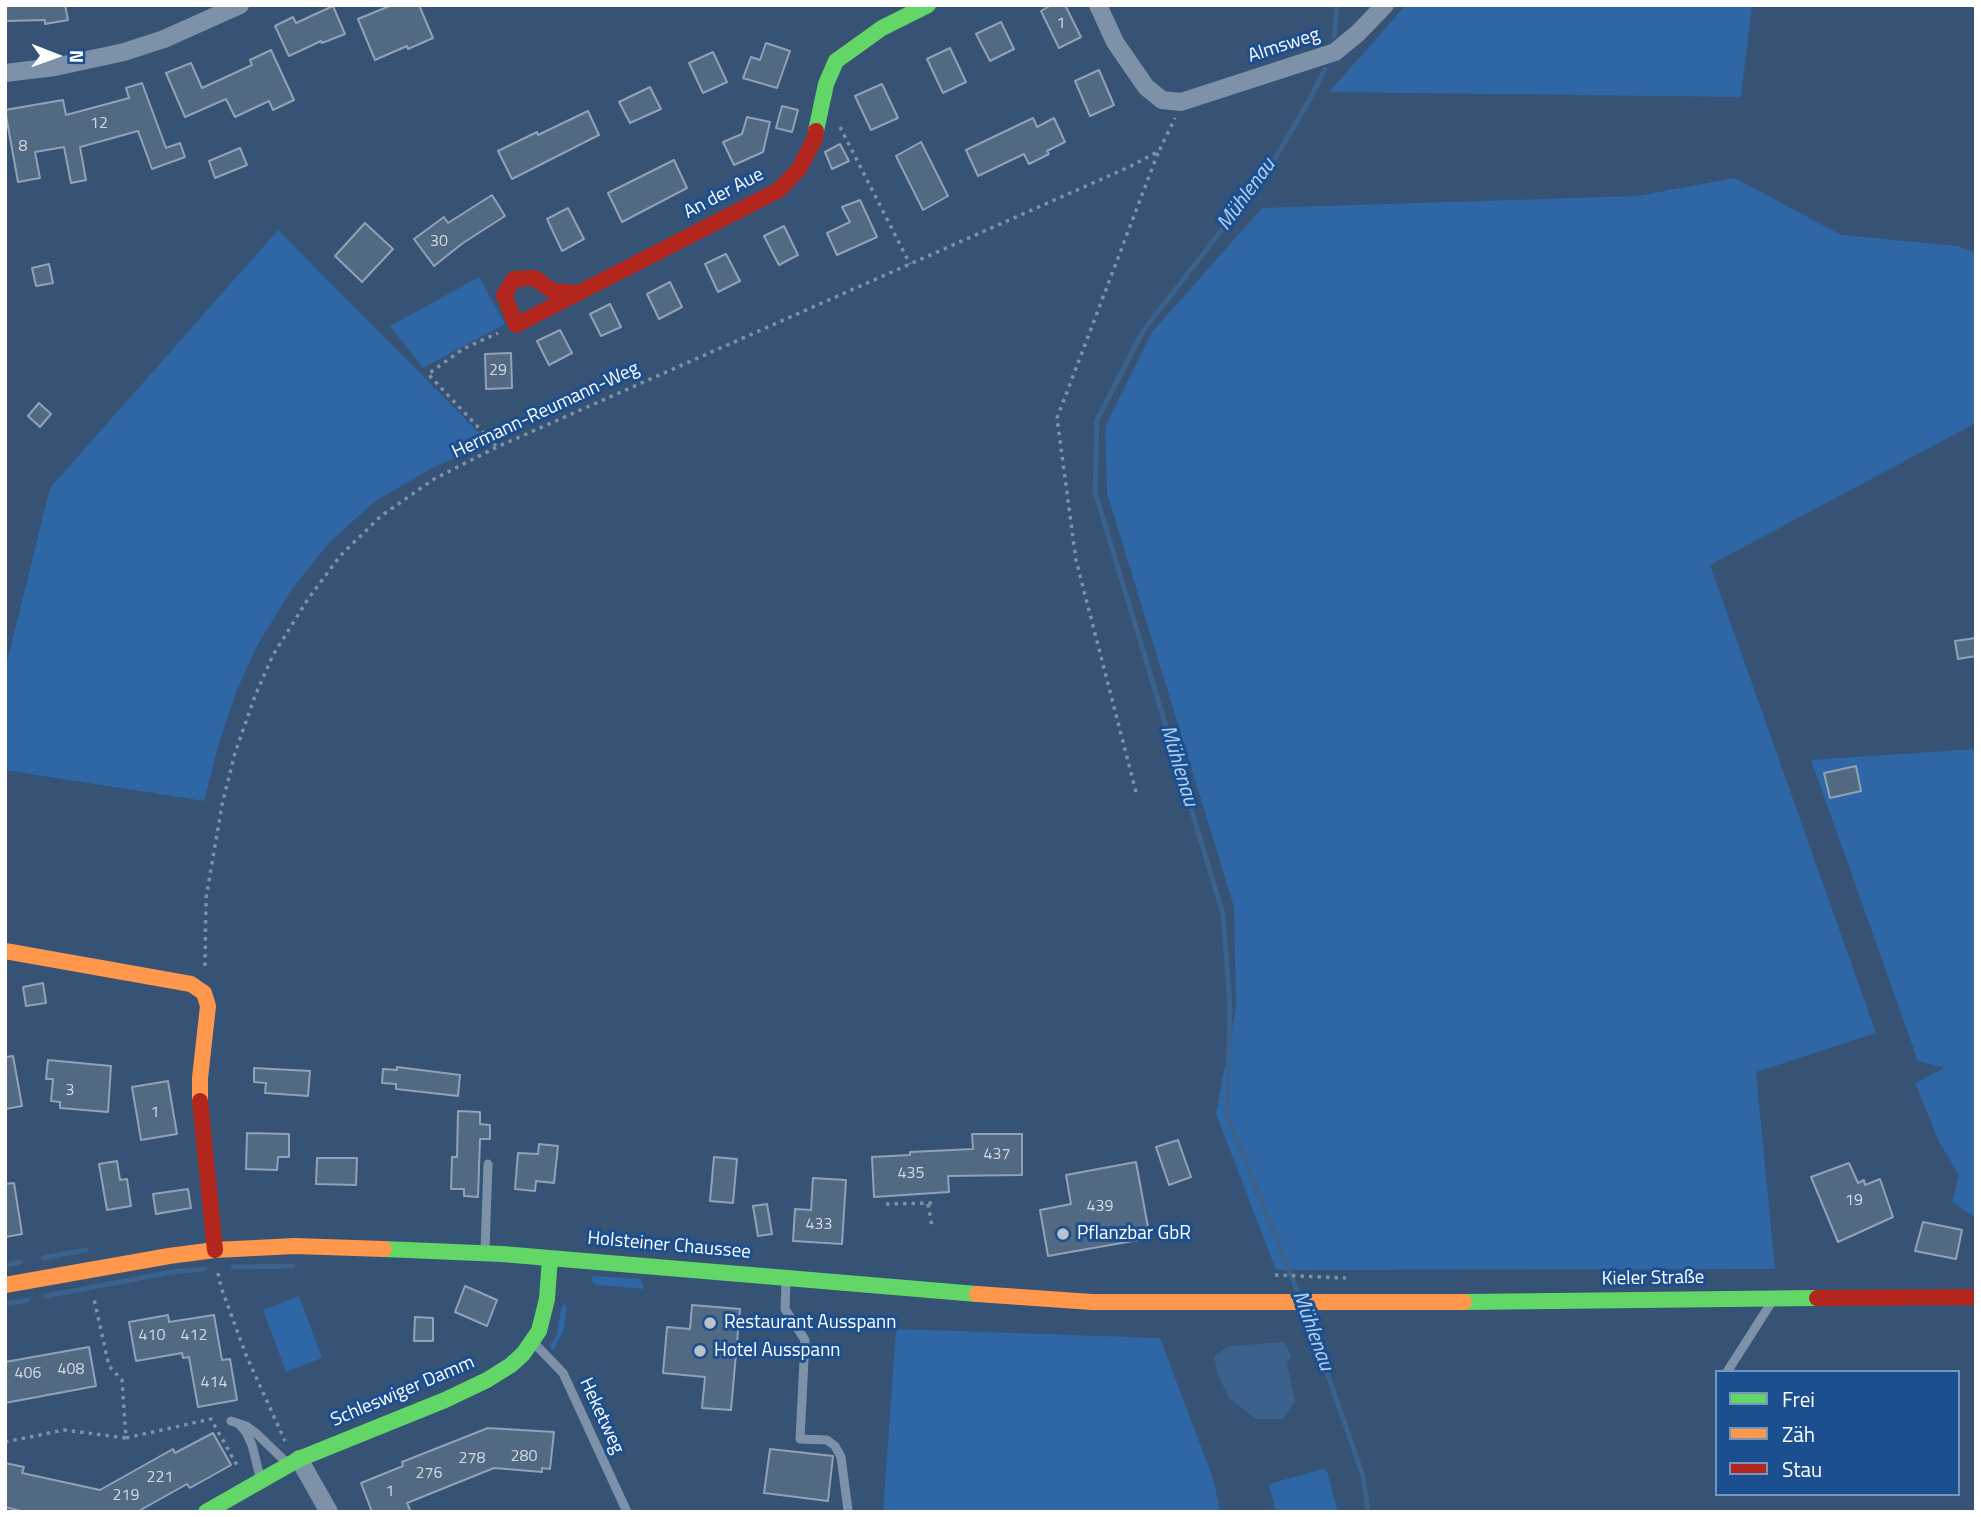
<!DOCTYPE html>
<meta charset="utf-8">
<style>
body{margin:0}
#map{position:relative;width:1981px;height:1517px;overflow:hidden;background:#365274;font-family:"Titillium Web",sans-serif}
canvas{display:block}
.frame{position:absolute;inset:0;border:7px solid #fff;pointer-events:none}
.legend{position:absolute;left:1715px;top:1370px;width:245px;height:126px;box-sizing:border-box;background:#1b4f8f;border:2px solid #7695bc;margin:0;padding:9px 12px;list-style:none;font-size:21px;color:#fff}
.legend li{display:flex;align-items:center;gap:14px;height:35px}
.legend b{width:35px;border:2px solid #7695bc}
.north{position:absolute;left:21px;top:21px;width:70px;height:70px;-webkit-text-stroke:5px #1b4f8f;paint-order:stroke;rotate:91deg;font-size:19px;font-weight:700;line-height:28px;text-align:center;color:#fff}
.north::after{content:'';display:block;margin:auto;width:24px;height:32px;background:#fff;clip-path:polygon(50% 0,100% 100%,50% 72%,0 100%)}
</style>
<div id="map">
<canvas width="1981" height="1517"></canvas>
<div class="frame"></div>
<ul class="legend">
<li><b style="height:9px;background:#63d668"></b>Frei</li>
<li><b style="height:9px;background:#ff974d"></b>Zäh</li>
<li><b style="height:9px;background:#b3261e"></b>Stau</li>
</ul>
<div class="north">N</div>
</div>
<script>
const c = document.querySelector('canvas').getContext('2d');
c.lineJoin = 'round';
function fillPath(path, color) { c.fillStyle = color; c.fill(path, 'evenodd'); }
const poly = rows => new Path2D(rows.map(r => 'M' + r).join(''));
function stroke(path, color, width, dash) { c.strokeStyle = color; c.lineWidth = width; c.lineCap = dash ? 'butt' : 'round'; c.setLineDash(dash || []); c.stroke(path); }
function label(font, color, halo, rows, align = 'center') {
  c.font = font + ' "Titillium Web",sans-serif'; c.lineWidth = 6; c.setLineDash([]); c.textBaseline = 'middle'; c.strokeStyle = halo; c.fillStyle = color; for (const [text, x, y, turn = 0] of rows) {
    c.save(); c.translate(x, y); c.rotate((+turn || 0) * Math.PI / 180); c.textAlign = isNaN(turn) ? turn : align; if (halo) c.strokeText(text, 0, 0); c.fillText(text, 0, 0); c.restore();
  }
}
fillPath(poly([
 [1406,5,1752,5,1741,97,1329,92],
 [1735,178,1841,235,1958,246,1976,253,1976,423,1710,565,1876,1033,1756,1072,1775,1269,1276,1270,1216,1114,1236,1007,1234,907,1107,493,1105,427,1152,332,1262,208,1637,196],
 [278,230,489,443,434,467,374,502,328,544,292,589,258,644,237,690,218,746,204,801,5,770,5,669,50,488],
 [479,277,505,324,423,368,390,326],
 [1976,749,1976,1218,1952,1202,1959,1175,1939,1142,1915,1083,1944,1068,1918,1061,1811,760],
 [592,1276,641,1279,644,1289,596,1285,592,1281],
 [299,1296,322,1358,286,1372,263,1310],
 [564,1304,567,1306,564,1329,553,1351,550,1346,557,1334,561,1308],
 [896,1329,1160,1338,1214,1481,1220,1512,883,1512],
 [1326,1468,1338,1512,1276,1512,1269,1484]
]), '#2f66a5');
fillPath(poly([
 [1285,1342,1291,1356,1287,1363,1295,1401,1283,1419,1256,1419,1229,1398,1217,1373,1214,1356,1229,1346]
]), '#3b618d');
stroke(poly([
 [1334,36,1337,5],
 [43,1258,86,1250],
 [5,1265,20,1262],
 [233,1267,293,1266],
 [1298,1293,1227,1114,1230,1006,1223,914,1095,492,1097,420,1143,331,1267,172,1310,99,1325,69],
 [46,1296,172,1272,205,1269],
 [5,1304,28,1300],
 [1306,1312,1363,1476,1368,1512]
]), '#3b618d', 5);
const building = poly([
 [5,5,65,5,68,20,45,24,45,20,5,21,5,5],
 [392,5,419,5,433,38,408,49,407,46,375,60,358,19,392,5],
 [1051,5,1065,5,1081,37,1059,48,1041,11,1051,5],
 [333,6,345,34,322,43,321,41,289,56,275,26,293,17,296,23,333,6],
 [1001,22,1014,49,990,61,976,34,1001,22],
 [766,43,790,51,777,88,743,78,751,57,760,60,766,43],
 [950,48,966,82,943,93,927,59,950,48],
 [271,50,294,100,273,110,269,101,235,117,226,99,185,117,166,73,191,63,202,88,252,65,250,60,271,50],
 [713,52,727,82,703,93,689,63,713,52],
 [1099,70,1114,105,1090,116,1075,81,1099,70],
 [142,83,166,148,180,143,185,157,152,169,138,131,80,147,86,180,71,183,64,147,35,152,40,178,18,182,5,110,63,100,66,115,129,98,126,88,142,83],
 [882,84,898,118,871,130,855,96,882,84],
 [650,87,661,109,630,123,619,102,650,87],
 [782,106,798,110,792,132,776,128,782,106],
 [588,111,599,135,512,179,498,151,537,132,538,135,588,111],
 [747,117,770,122,763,152,734,165,723,142,742,134,747,117],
 [1033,118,1037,127,1054,118,1065,142,1047,151,1049,154,1029,164,1024,154,978,176,966,150,1033,118],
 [921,142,948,196,923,210,896,156,921,142],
 [840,144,849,161,832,169,825,152,840,144],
 [240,148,247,165,215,178,209,161,240,148],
 [674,160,687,188,622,222,608,193,674,160],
 [492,195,505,216,463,243,434,266,414,239,444,217,448,223,492,195],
 [860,200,877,237,837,255,827,233,850,222,842,207,860,200],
 [568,208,584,239,562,251,547,219,568,208],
 [365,223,393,249,362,282,335,256,365,223],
 [784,226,798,255,779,265,764,236,784,226],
 [726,254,740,281,718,292,705,264,726,254],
 [49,264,53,283,36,286,32,268,49,264],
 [670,282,682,307,659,319,647,294,670,282],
 [610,304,621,327,601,336,590,314,610,304],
 [560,330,572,353,549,365,537,341,560,330],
 [511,353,512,388,486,389,485,354,511,353],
 [39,403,51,414,40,427,28,416,39,403],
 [1976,638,1976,656,1958,659,1955,641,1976,638],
 [1856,766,1861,791,1830,798,1824,773,1856,766],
 [43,983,46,1003,26,1006,23,987,43,983],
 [13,1056,22,1106,5,1109,5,1057,13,1056],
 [48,1060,111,1066,108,1112,60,1108,60,1102,51,1101,53,1079,46,1079,48,1060],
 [397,1067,460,1075,458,1096,396,1089,396,1084,382,1083,383,1069,397,1070,397,1067],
 [254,1068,310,1071,308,1096,265,1093,266,1083,254,1082,254,1068],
 [168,1081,177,1134,141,1140,132,1087,168,1081],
 [458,1111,480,1112,480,1124,490,1125,490,1139,480,1139,478,1197,464,1196,464,1189,451,1189,452,1157,457,1157,458,1111],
 [247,1133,289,1134,289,1157,278,1157,277,1170,246,1169,247,1133],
 [972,1134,1022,1134,1022,1175,948,1176,949,1192,874,1197,872,1157,910,1155,910,1152,973,1149,972,1134],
 [1178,1140,1191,1177,1169,1185,1156,1147,1178,1140],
 [539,1144,558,1146,554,1183,536,1181,535,1191,515,1189,518,1153,538,1154,539,1144],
 [714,1157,737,1159,733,1203,710,1201,714,1157],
 [317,1158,357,1158,356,1185,316,1184,317,1158],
 [117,1161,120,1180,127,1179,131,1206,107,1210,99,1164,117,1161],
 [1136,1162,1150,1238,1048,1256,1040,1210,1071,1204,1066,1175,1136,1162],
 [1849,1163,1858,1183,1864,1180,1865,1185,1880,1179,1893,1217,1838,1242,1811,1177,1849,1163],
 [813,1178,846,1180,842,1244,793,1241,795,1209,811,1210,813,1178],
 [14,1183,22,1234,5,1237,5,1184,14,1183],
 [188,1189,191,1208,156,1214,153,1194,188,1189],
 [767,1204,772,1234,758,1236,753,1206,767,1204],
 [1923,1222,1962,1230,1956,1259,1915,1251,1923,1222],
 [465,1286,497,1300,487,1326,455,1312,465,1286],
 [692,1305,740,1309,731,1410,702,1408,705,1377,663,1373,667,1327,690,1329,692,1305],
 [168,1315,169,1322,214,1315,222,1360,230,1359,237,1400,198,1407,189,1357,183,1358,182,1353,136,1361,129,1322,168,1315],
 [415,1317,433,1318,433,1341,414,1341,415,1317],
 [89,1347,96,1386,5,1403,5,1362,89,1347],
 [488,1428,554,1432,550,1469,542,1468,542,1472,494,1468,407,1503,411,1512,372,1512,361,1483,403,1466,402,1462,488,1428],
 [213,1433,231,1465,190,1488,187,1484,137,1512,25,1512,5,1507,5,1463,24,1467,22,1473,100,1490,173,1449,175,1453,213,1433],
 [770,1449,833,1456,828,1501,764,1493,770,1449]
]);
fillPath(building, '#526984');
stroke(building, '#92a2b6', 2);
stroke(poly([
 [840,127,910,264],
 [496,446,428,374,463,349,498,333],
 [1136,792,1076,560,1057,418,1158,153],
 [205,966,206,898,222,805,235,753,255,696,273,655,308,599,340,556,381,516,434,479,497,447,1129,167,1159,151,1175,118],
 [886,1204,934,1203],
 [928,1204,932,1226],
 [218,1273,221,1287,246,1355,285,1441],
 [1275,1275,1346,1278],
 [126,1438,211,1419,239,1469],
 [5,1442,64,1430,126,1438,122,1380,109,1366,94,1299]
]), '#7d92a8', 3.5, [3.5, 5]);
stroke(poly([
 [485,1250,488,1164],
 [786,1282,785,1309,805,1340,800,1439,827,1440,835,1446,841,1457,848,1510],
 [534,1343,563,1373,627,1512],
 [1727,1372,1771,1303],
 [231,1421,246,1426,257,1434,287,1463],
 [240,1425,246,1432,252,1445,260,1477]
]), '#7d92a8', 9);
stroke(poly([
 [1098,5,1115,42,1146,87,1162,100,1181,102,1335,52,1358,33,1385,5],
 [5,73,55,67,124,52,164,39,240,5],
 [299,1459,329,1512]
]), '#7d92a8', 18);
stroke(poly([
 [816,131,826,84,836,61,882,28,928,5],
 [384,1249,502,1254,977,1294],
 [1464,1302,1817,1298],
 [206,1512,299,1459,445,1400,487,1380,511,1365,523,1354,539,1331,547,1299,550,1258]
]), '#63d668', 16);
stroke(poly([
 [5,951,191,984,204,993,208,1006,200,1078,200,1101],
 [5,1285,169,1256,215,1250,295,1246,384,1249],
 [977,1294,1092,1302,1464,1302]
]), '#ff974d', 16);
stroke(poly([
 [576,293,552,291,535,278,514,279,504,295,516,325,779,190,799,169,815,138,816,131],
 [200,1101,215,1250],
 [1817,1298,1976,1297]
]), '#b3261e', 16);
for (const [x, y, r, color] of [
 [1063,1234,7,"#b9c2ce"],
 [710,1323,7,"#b9c2ce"],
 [700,1351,7,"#b9c2ce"]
]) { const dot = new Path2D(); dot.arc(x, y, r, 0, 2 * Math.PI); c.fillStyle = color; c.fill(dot); stroke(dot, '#1b4f8f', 2.5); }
label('16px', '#d4dae0', null, [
 ["1",1061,24],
 ["12",99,124],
 ["8",23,147],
 ["30",439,242],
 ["29",498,371],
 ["3",70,1091],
 ["1",155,1113],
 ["437",997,1155],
 ["435",911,1174],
 ["19",1854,1201],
 ["439",1100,1207],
 ["433",819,1225],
 ["410",152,1336],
 ["412",194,1336],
 ["408",71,1370],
 ["406",28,1374],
 ["414",214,1383],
 ["280",524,1457],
 ["278",472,1459],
 ["276",429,1474],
 ["221",160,1478],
 ["1",390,1492],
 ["219",126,1496]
]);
label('19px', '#fff', '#1b4f8f', [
 ["Almsweg",1284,46,-18],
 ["An der Aue",724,194,-28],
 ["Hermann-Reumann-Weg",546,411,-25],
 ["Holsteiner Chaussee",669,1246,5],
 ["Kieler Straße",1653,1279,-1],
 ["Schleswiger Damm",403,1392,-23],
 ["Heketweg",601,1416,65]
]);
label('19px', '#fff', '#1b4f8f', [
 ["Pflanzbar GbR",1077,1234],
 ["Restaurant Ausspann",724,1323],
 ["Hotel Ausspann",714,1351]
], 'left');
label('italic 21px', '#b5d3f5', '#1b4f8f', [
 ["Mühlenau",1247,195,-54],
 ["Mühlenau",1178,766,73],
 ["Mühlenau",1312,1331,70]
]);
</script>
